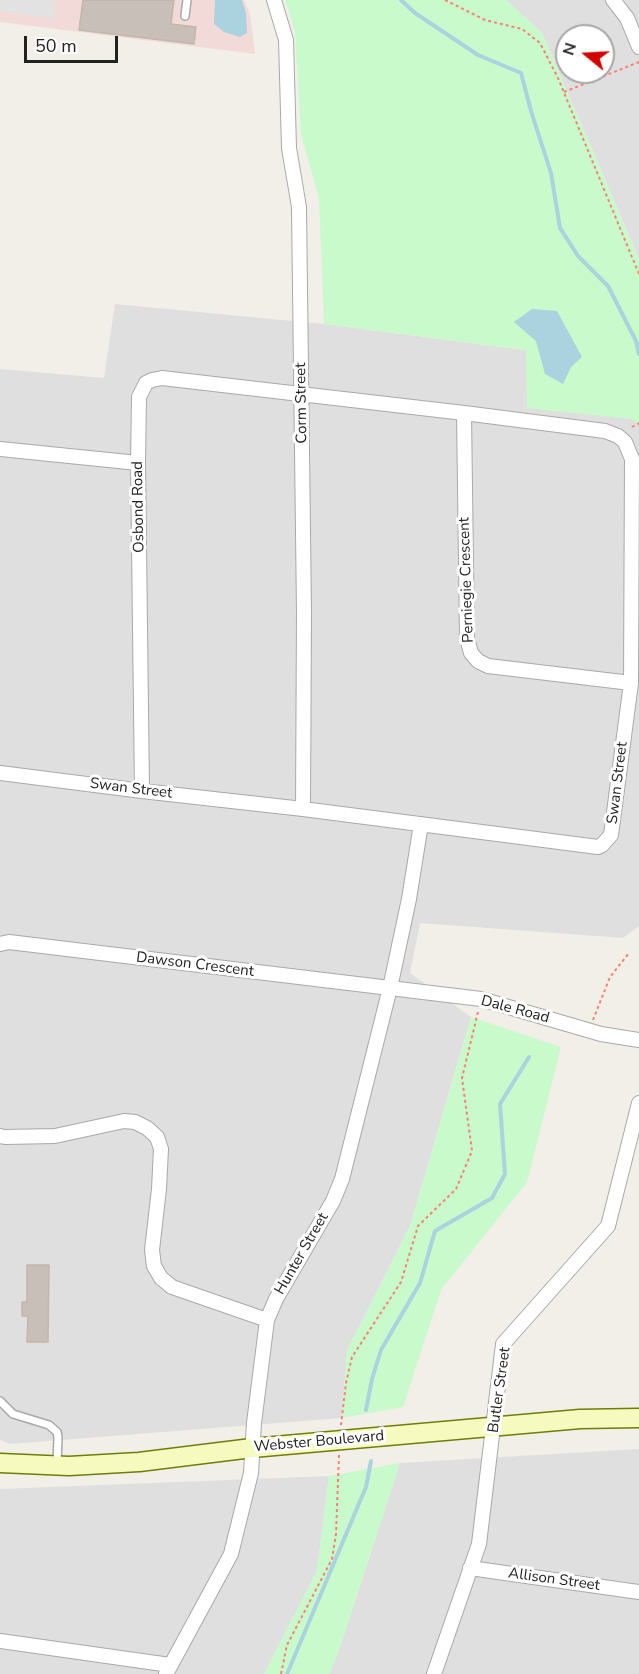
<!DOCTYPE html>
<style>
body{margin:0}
#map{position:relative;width:639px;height:1674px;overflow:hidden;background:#f2efe9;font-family:"Nunito Sans",sans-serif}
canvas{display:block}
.north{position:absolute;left:555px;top:24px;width:60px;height:60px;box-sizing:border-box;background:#fff;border:2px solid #a7a7a7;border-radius:50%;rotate:288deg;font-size:16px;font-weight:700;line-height:24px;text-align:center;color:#222}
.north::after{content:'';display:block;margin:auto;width:21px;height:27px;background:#d40000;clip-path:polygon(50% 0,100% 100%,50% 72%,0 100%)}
.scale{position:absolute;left:24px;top:36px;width:94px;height:27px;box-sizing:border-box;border:3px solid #222;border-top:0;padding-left:8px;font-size:18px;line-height:21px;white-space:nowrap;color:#222;-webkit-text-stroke:4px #fff;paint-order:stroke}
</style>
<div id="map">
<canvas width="639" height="1674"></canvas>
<div class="north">N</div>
<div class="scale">50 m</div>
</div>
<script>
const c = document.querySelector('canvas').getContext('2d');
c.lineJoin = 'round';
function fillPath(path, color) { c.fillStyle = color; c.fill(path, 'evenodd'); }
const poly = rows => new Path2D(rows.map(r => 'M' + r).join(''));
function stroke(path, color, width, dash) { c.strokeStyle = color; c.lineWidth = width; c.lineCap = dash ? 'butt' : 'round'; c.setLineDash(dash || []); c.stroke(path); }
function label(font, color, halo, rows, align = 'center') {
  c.font = font + ' "Nunito Sans",sans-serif'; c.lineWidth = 6; c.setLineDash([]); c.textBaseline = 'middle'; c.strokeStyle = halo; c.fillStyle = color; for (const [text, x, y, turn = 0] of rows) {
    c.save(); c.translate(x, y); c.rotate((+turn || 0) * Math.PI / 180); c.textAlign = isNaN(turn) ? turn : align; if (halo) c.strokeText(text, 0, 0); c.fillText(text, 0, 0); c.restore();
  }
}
fillPath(poly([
 [506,0,639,0,639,259,542,33],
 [567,36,603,36,603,72,567,72],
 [115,304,324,324,526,350,639,424,639,926,623,938,420,923,410,973,471,1017,410,1226,347,1351,342,1418,10,1444,0,1440,0,369,104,378],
 [639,1449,639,1674,329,1674,340,1647,400,1463],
 [329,1476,317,1571,264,1674,0,1674,0,1489]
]), '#e0dfdf');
fillPath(poly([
 [0,0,244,0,250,14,255,54,0,22]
]), '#f2dad9');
fillPath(poly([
 [285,0,506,0,542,33,639,259,639,424,631,419,527,408,526,350,324,324,319,198,301,135,295,32],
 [471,1017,561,1047,527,1182,441,1290,403,1407,342,1418,347,1351,410,1226],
 [400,1463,340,1647,329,1674,264,1674,317,1571,329,1476]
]), '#c8facc');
fillPath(poly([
 [0,0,55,0,53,19,0,11]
]), '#e2e2e2');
fillPath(poly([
 [215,0,242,0,246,13,247,33,240,37,224,32,214,24],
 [532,309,557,311,582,357,571,367,563,384,545,374,536,341,514,322]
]), '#aad3df');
stroke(poly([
 [401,0,415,13,478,55,521,73,531,111,551,173,560,228,578,256,608,286,636,341,639,354],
 [366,1410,372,1379,381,1350,420,1283,435,1231,492,1198,505,1174,500,1104,529,1057],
 [287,1674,366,1487,371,1461]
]), '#aad3df', 4);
const building = poly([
 [83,0,174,0,171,24,196,27,194,44,79,30,83,0],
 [27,1265,49,1265,48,1342,27,1342,28,1316,22,1316,22,1302,27,1302,27,1265]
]);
fillPath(building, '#c7bfb8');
stroke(building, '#c4b6ab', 1.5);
const lane = poly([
 [185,16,187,0],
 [0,1401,13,1414,49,1425,57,1432,58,1437,57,1465]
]);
const street = poly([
 [274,0,286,40,289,148,299,207,304,613,303,809],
 [613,0,627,18,639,47],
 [464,413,467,638,471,653,478,661,488,666,631,683],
 [0,449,138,463],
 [0,773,142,791,303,809,598,847,602,845,611,835,631,683,632,459,625,442,618,436,605,431,464,413,162,378,152,380,146,383,139,397,138,463,142,791],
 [0,944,9,942,481,999,601,1034,639,1040],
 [0,1136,5,1137,55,1136,124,1121,135,1122,147,1128,157,1137,161,1149,159,1189,152,1250,154,1266,161,1278,172,1287,267,1320],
 [470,1568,639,1592],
 [0,1641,170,1665],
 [166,1674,231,1554,251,1473,254,1423,267,1320,276,1299,333,1201,342,1179,390,988,409,899,421,824],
 [434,1674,479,1544,503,1344,608,1226,639,1103]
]);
const secondary = poly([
 [0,1463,69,1466,139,1462,252,1448,580,1419,639,1418]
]);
stroke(lane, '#a9a9a9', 10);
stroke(street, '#a9a9a9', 16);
stroke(secondary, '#707d05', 21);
stroke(poly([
 [445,0,485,20,522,29,540,43,558,78,639,274],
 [564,92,639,62],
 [632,427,639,423],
 [593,1020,610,977,629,953],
 [341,1425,346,1383,352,1357,401,1282,418,1226,456,1189,472,1151,462,1078,478,1012],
 [281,1674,287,1645,332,1559,336,1534,339,1455]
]), '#fa8072', 2, [3, 3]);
stroke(lane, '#fff', 7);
stroke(street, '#fff', 14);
stroke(secondary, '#f7fabf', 18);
label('15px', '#222', '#fff', [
 ["Corm Street",302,403,-91],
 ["Osbond Road",139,507,-91],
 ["Perniegie Crescent",467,580,-92],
 ["Swan Street",618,783,-83],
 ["Swan Street",131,789,7],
 ["Dawson Crescent",195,965,7],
 ["Dale Road",515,1010,15],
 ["Hunter Street",302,1254,-60],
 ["Butler Street",500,1390,-82],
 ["Webster Boulevard",319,1442,-5],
 ["Allison Street",554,1580,8]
]);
</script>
